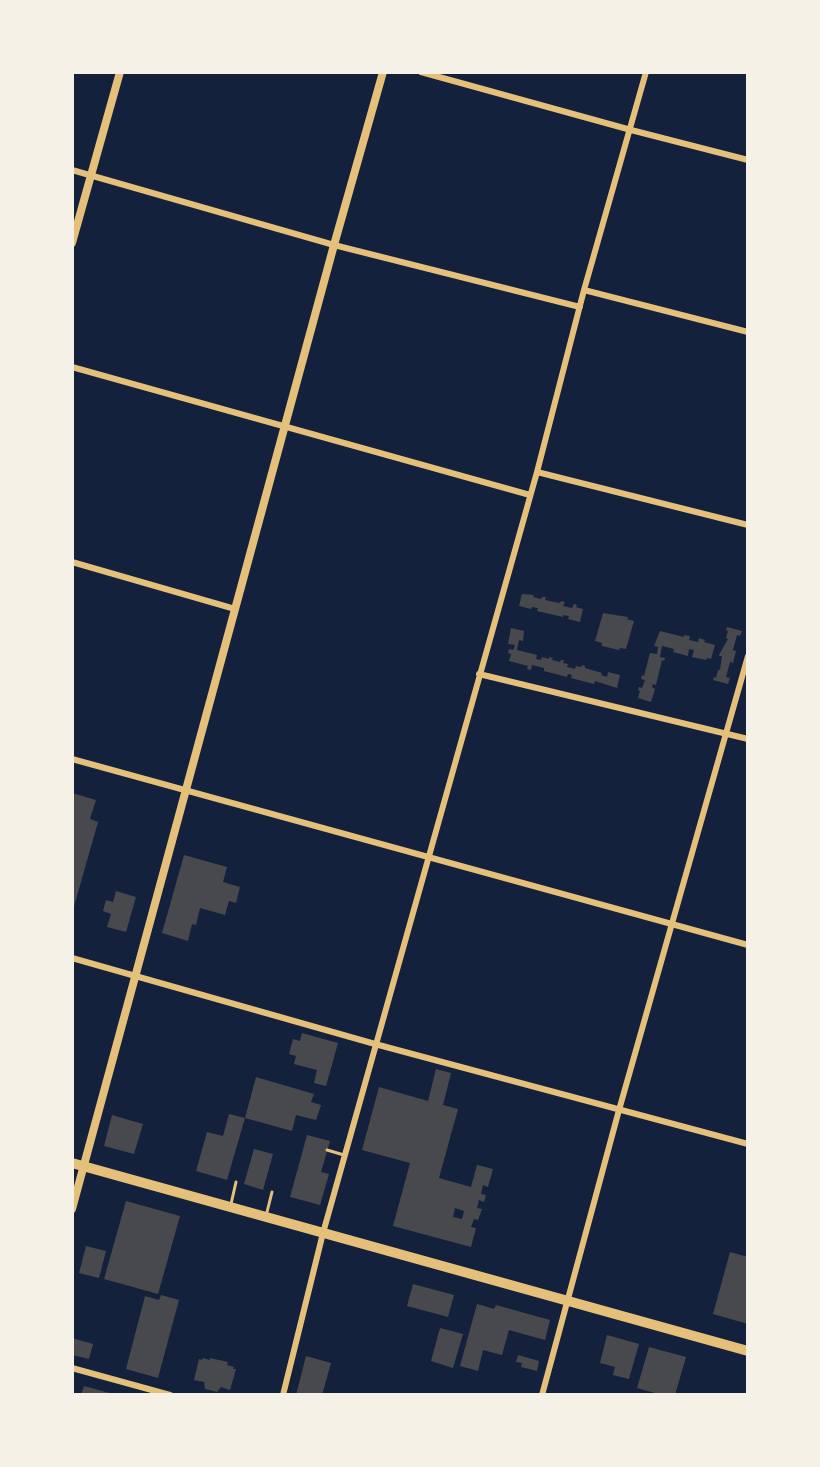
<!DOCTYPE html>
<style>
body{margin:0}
#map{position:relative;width:820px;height:1467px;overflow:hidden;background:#14213d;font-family:Inter,sans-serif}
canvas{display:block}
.frame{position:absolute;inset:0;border:74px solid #f6f1e7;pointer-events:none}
</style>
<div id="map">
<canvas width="820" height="1467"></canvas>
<div class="frame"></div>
</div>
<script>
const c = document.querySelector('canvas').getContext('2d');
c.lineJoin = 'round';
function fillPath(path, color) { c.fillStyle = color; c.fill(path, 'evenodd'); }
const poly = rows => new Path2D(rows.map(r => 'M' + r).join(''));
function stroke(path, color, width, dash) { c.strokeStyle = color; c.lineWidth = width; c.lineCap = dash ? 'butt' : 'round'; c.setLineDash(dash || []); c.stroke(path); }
fillPath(poly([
 [522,594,534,595,533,597,541,599,542,597,546,597,545,600,560,603,561,601,565,602,563,606,572,608,574,604,577,605,576,607,583,609,580,622,568,619,569,616,563,615,563,617,537,611,538,608,532,607,531,609,519,606],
 [603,613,628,617,627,619,634,621,626,649,620,648,619,650,602,646,602,643,595,641],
 [727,627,742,631,740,636,737,635,733,650,736,651,733,663,730,662,726,677,730,678,728,684,713,680,714,677,716,678,718,670,720,670,722,656,719,656,720,653,728,639,726,638,728,631,726,630],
 [511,628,524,631,523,641,519,640,517,650,537,655,536,659,541,660,542,657,549,659,549,657,553,658,552,660,560,662,561,660,564,660,563,663,568,664,567,667,575,669,576,666,581,667,582,665,585,666,585,668,602,673,601,675,607,677,608,672,620,675,617,688,595,681,594,684,571,678,572,675,568,674,567,677,544,671,544,668,532,665,531,670,527,669,528,666,509,661,511,654,508,653,509,649,513,650,515,645,508,644],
 [660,631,684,637,684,635,690,636,689,640,698,642,699,638,705,640,704,642,715,645,711,659,707,658,706,660,692,657,694,650,689,649,688,656,673,652,674,649,662,646,660,657,665,658,664,661,662,660,656,685,653,684,652,687,655,689,651,702,638,698,640,691,638,690,639,687,642,688,645,680,641,679,642,675,644,676,650,653,657,654,658,647,654,646],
 [72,793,96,800,90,819,98,822,73,910],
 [184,855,227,867,223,882,240,887,236,903,229,901,225,915,200,908,196,925,192,924,188,941,162,933],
 [116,891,136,897,126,932,107,927,111,914,103,911,106,900,113,902],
 [302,1033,338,1043,326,1086,314,1083,317,1070,294,1064,296,1056,289,1054,293,1039,300,1041],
 [436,1069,451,1073,443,1105,458,1109,439,1178,471,1187,477,1165,493,1169,488,1187,483,1185,481,1194,486,1195,484,1202,479,1200,477,1208,482,1209,478,1220,474,1219,471,1227,476,1228,471,1247,393,1226,410,1163,362,1150,379,1087,428,1101],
 [455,1208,464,1211,462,1219,453,1217],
 [256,1077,314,1094,311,1102,321,1105,316,1120,296,1115,292,1131,245,1118],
 [229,1114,245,1118,227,1180,196,1171,207,1132,223,1136],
 [112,1115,143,1124,134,1154,104,1146],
 [307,1135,330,1141,321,1172,329,1174,320,1205,290,1197],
 [254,1149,273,1154,263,1190,244,1184],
 [126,1201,180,1216,158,1294,104,1279],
 [86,1246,106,1251,99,1278,79,1273],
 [730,1252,748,1257,748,1324,713,1314],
 [413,1284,454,1295,448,1317,407,1306],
 [161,1295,179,1300,158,1378,126,1369,145,1296,159,1300],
 [477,1304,494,1309,496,1305,550,1320,545,1340,509,1330,502,1355,483,1350,478,1371,460,1366],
 [440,1328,463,1334,453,1368,431,1361],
 [607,1335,639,1344,629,1379,613,1375,615,1367,600,1363],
 [72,1338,93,1344,89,1359,72,1355],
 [649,1347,686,1357,675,1395,662,1395,637,1388],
 [518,1355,539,1361,537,1371,521,1367,522,1363,516,1362],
 [306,1356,331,1363,322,1395,296,1395],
 [203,1358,210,1360,210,1358,228,1362,227,1365,234,1367,233,1369,236,1369,230,1390,221,1387,217,1392,205,1389,204,1382,194,1380,199,1359,202,1360],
 [84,1386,113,1394,113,1395,81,1395]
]), '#48494c');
stroke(poly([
 [327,1150,344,1155],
 [231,1204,236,1182],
 [266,1216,272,1192]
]), '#e5c07b', 3);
stroke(poly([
 [421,72,631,130,748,160],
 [72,170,334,245,580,307],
 [584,290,748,332],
 [72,367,530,495],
 [537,472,748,525],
 [72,562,235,609],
 [479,674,748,739],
 [72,759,748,945],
 [72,958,375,1044,748,1144],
 [72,1368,170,1395],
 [283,1395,323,1233,537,472,584,290,646,72],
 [542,1395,619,1110,748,656]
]), '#e5c07b', 6);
stroke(poly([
 [72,243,120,72],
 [72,1209,334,245,383,72]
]), '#e5c07b', 8);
stroke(poly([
 [72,1163,748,1351]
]), '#e5c07b', 10);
</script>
